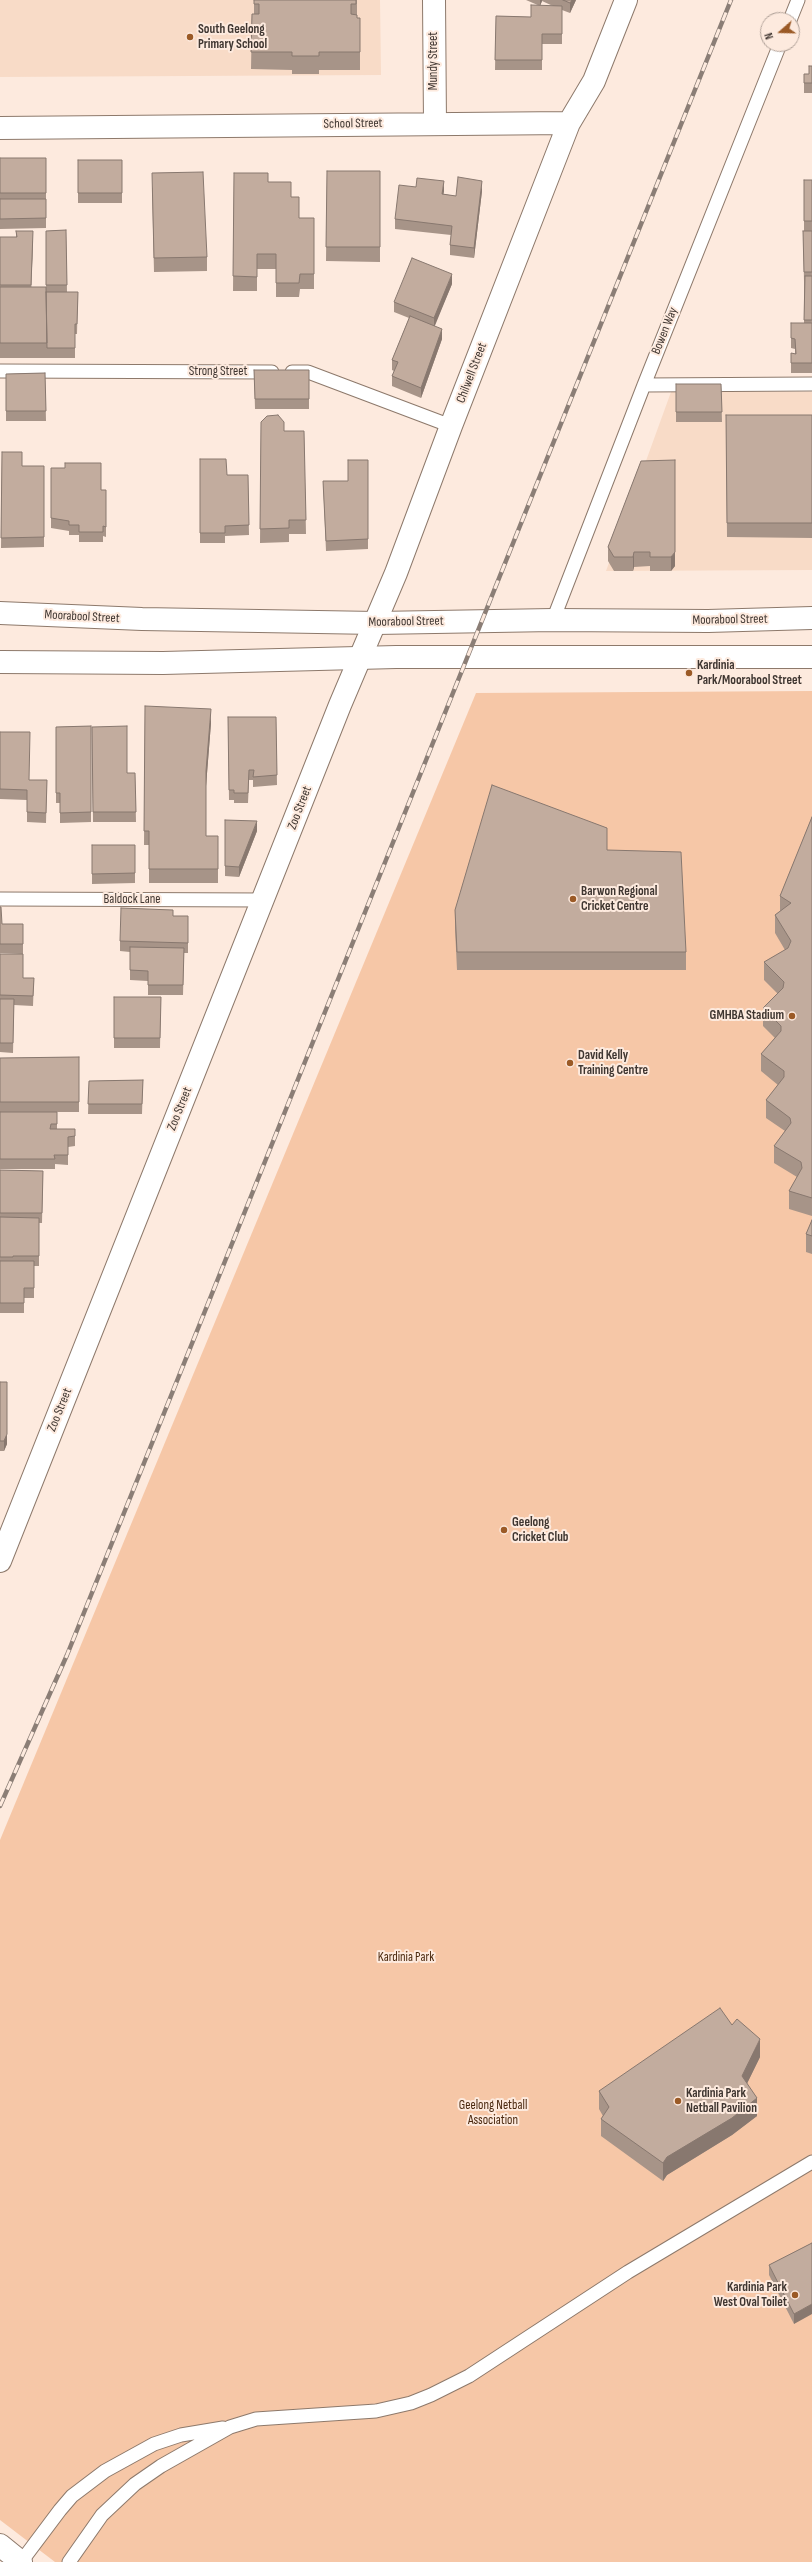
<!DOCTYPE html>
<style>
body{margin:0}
#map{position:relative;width:812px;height:2562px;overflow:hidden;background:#fdeade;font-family:"Sofia Sans Condensed",sans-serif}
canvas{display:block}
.north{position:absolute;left:760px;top:12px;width:40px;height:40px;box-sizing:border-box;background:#fdeade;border:1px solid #b1a299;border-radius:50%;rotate:250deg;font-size:11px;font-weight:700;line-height:16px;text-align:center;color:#3f3631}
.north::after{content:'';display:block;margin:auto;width:14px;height:18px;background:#9b5a26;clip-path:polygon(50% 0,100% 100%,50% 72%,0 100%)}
</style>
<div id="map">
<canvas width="812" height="2562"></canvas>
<div class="north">N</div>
</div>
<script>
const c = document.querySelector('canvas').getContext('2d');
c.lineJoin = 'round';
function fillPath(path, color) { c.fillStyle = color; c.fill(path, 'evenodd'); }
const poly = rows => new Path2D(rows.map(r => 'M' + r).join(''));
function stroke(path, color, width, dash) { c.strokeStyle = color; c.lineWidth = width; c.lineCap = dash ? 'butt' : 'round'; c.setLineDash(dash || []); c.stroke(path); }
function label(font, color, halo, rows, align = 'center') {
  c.font = font + ' "Sofia Sans Condensed",sans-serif'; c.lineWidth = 4; c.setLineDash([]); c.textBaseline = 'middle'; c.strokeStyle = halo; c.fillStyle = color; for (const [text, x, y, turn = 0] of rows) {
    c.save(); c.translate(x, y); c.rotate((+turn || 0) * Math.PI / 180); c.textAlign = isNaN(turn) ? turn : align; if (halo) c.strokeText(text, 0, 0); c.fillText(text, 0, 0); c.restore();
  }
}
fillPath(poly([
 [0,0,380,0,381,75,0,77],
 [671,392,812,392,812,570,606,571]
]), '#f8dbc7');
fillPath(poly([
 [812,691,812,2562,55,2562,0,2520,0,1840,476,693]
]), '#f6c7a7');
const lane = poly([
 [790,20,798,0],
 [0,371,272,372],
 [292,372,308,372,451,426],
 [644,385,812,384],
 [553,620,644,385,780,44],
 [0,899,264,900],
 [21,2562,60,2510,72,2496,105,2471,154,2444,181,2435,223,2428],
 [69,2562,102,2515,135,2484,161,2466,230,2427,256,2419,376,2411,411,2403,431,2395,469,2376,628,2272,812,2162]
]);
const street = poly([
 [434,0,435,123],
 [0,128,569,123],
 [0,1561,340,705,396,573,451,426,569,123,594,81,626,0]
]);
const secondary = poly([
 [0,613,142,619,376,623,553,620,708,621,812,618],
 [0,662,163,663,396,657,812,657],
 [0,2545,21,2562]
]);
stroke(lane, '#8d796b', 15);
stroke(street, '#8d796b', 24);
stroke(secondary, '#8d796b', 24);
stroke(lane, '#fff', 13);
stroke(street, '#fff', 22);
stroke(secondary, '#fff', 22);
const rail = poly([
 [0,1806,67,1655,731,0]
]);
stroke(rail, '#8b7e76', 4.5);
stroke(rail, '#fdeade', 3, [9]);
fillPath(poly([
 [254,0,357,0,357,18,360,18,360,70,319,70,319,74,292,74,292,70,251,69,252,14,254,14],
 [526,0,576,0,570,13,562,10,562,44,542,44,542,70,495,70,496,16,531,17,540,6],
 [542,1,553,6,540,6],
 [812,66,812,93,804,93,804,74,809,74],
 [0,158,46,158,46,228,0,229],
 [78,160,122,160,122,203,78,203],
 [327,171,380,171,380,262,326,261],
 [234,173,268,182,291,197,299,218,314,218,314,289,300,289,299,297,276,297,276,269,257,269,257,291,233,291],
 [804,180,812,180,812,373,791,373,791,353,795,354,795,349,791,348,791,323,804,323,804,282,803,231,804,231],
 [152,187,207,257,207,271,154,272],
 [416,187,444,191,443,194,456,196,482,191,474,258,450,255,450,245,451,235,395,229,395,219],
 [66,230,67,292,78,292,77,334,75,334,75,358,0,358,0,237,16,237,16,231,33,241,31,287,46,292,46,231],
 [452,284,434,326,442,339,421,398,392,386,392,376,394,371,392,370,392,360,409,318,394,312,394,302],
 [254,370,309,370,309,409,255,409],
 [45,373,46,421,6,421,6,374],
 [676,384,721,384,722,422,676,422],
 [726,415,812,415,812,538,727,537],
 [261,422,284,431,304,431,306,534,289,534,289,542,260,543],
 [2,452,22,466,44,466,44,547,1,548],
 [200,459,227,475,248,475,249,535,225,536,225,543,200,543],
 [368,460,368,549,326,551,323,481,348,481],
 [641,461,675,566,671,571,650,571,650,566,634,567,633,571,614,571,608,561,608,547],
 [51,468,101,490,106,490,106,537,103,536,103,542,79,542,79,535,69,535,69,531,51,528],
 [145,706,211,723,206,786,206,836,218,836,218,883,149,883,149,845,144,845],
 [228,717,276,717,277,785,253,787,253,780,249,780,248,803,234,803,234,800,229,800],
 [91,726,91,822,60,823,60,803,56,803,56,727],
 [92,727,127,773,135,773,136,822,93,822],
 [0,732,29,780,47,780,46,823,27,822,27,800,0,799],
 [812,817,812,1216,789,1209,789,1191,797,1177,774,1163,774,1146,785,1131,766,1118,766,1100,778,1085,761,1071,761,1054,775,1038,763,1026,763,1008,778,994,764,980,764,962,785,950,775,933,775,915,780,911,780,896],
 [225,820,257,831,239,877,225,876],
 [92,845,135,845,135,883,92,884],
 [607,850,686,952,686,970,457,970,455,928,455,910],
 [0,907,2,924,23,924,23,954,0,953],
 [173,916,188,916,188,953,184,953,183,995,148,995,148,981,130,980,130,952,120,951,120,941],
 [0,954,23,978,34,978,33,1006,14,1005,13,1053,0,1052],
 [114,997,161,997,160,1048,114,1048],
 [79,1057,79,1112,57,1112,57,1129,75,1129,75,1146,68,1147,68,1165,55,1164,55,1169,0,1169,0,1058],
 [143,1080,142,1114,88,1114,89,1081],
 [0,1170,43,1171,42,1223,39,1223,39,1266,34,1266,34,1298,24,1298,24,1313,0,1313],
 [812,1220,812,1254,806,1252,806,1234],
 [0,1382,7,1444,4,1451,0,1451],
 [732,2025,760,2057,747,2083,757,2116,732,2135,667,2175,663,2181,601,2136,601,2119,603,2116,599,2109,599,2091],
 [812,2243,794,2324,769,2275,769,2265]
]), '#a79488');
fillPath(poly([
 [540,0,542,0,542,1,540,6],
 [572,0,576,0,570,13,570,3],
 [444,181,444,191,442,204,442,194],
 [482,181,482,191,474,258,474,248],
 [33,231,33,241,31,295,31,285],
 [452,274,452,284,434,328,434,318],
 [442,329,442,339,421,398,421,388],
 [634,552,634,567,633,571,633,557],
 [675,552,675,566,671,571,671,557],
 [211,709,211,723,206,786,206,771],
 [257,821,257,831,239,877,239,867],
 [7,1434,7,1444,4,1451,4,1441],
 [760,2039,760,2057,742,2094,742,2076],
 [757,2098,757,2116,732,2135,667,2175,663,2181,663,2163,667,2157],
 [812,2304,812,2314,794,2324,794,2314]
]), '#88786f');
const building = poly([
 [254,0,356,0,356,4,351,4,351,14,357,15,357,18,360,18,360,52,319,52,319,56,292,56,292,52,251,52,252,14,259,14,259,4,254,4,254,0],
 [563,0,572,0,570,3,563,0],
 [531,5,562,6,562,34,542,34,542,60,495,60,496,16,531,17,531,5],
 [809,66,812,66,812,83,804,83,804,74,809,74,809,66],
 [0,158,46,158,46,193,0,193,0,158],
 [78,160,122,160,122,193,78,193,78,160],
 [327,171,380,171,380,247,326,247,327,171],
 [203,172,207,257,154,258,152,173,203,172],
 [234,173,268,173,268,182,291,182,291,197,299,197,299,218,314,218,314,274,300,274,299,283,276,283,276,254,257,254,257,277,233,276,234,173],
 [458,177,482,181,474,248,450,245,452,226,395,219,399,185,416,187,417,178,444,181,442,194,456,196,458,177],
 [804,180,812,180,812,221,804,221,804,180],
 [0,199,46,199,46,218,0,219,0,199],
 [66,230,67,285,46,285,46,231,66,230],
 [16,231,33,231,31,285,0,285,0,237,17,237,16,231],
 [803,231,812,231,812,272,804,272,803,231],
 [412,258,452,274,434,318,394,302,412,258],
 [805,276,812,276,812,320,804,320,805,276],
 [0,287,46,287,47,343,0,343,0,287],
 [46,292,78,292,77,324,75,324,75,348,47,348,46,292],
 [410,316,442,329,421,388,392,376,398,362,392,360,410,316],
 [791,323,812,323,812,363,791,363,791,353,796,354,795,339,791,338,791,323],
 [254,370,309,370,309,399,255,399,254,370],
 [45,373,46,411,6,411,6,374,45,373],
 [676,384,721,384,722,412,676,412,676,384],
 [278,415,284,422,284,431,304,431,306,520,289,520,289,528,260,529,261,422,267,416,278,415],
 [726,415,812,415,812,523,727,523,726,415],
 [2,452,22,452,22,466,44,466,44,537,1,538,2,452],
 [200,459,226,459,227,475,248,475,249,525,225,526,225,533,200,533,200,459],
 [348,460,368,460,368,539,326,541,323,481,348,481,348,460],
 [675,460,675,552,671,557,650,557,650,552,634,552,633,557,614,557,608,547,641,461,675,460],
 [65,463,101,463,101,490,106,490,106,527,103,526,103,532,79,532,79,525,69,525,69,521,51,518,51,468,65,468,65,463],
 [145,706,211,709,206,771,206,836,218,836,218,869,149,869,149,831,144,831,145,706],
 [228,717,276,717,277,775,253,777,254,770,249,770,248,793,234,793,234,790,229,790,228,717],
 [91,726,91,812,60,813,60,793,56,793,56,727,91,726],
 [127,726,127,773,135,773,136,812,93,812,92,727,127,726],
 [0,732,30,732,29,780,47,780,46,813,27,812,27,790,0,789,0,732],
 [492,785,607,828,607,850,681,852,686,952,457,952,455,910,492,785],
 [812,817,812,1198,789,1191,802,1168,801,1162,774,1146,791,1123,790,1118,766,1100,784,1077,784,1071,761,1054,781,1031,781,1026,763,1008,783,988,784,982,764,962,788,948,791,941,775,915,791,903,780,896,812,817],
 [225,820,257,821,239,867,225,866,225,820],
 [92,845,135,845,135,873,92,874,92,845],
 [0,907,1,907,2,924,23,924,23,944,0,944,0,907],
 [121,908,173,910,173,916,188,916,188,943,120,941,121,908],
 [130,947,184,948,183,985,148,985,148,971,130,970,130,947],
 [0,954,23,954,23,978,34,978,33,996,0,995,0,954],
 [114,997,161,997,160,1038,114,1038,114,997],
 [0,999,14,999,13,1043,0,1043,0,999],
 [79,1057,79,1102,0,1102,0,1058,79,1057],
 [143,1080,142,1104,88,1104,89,1081,143,1080],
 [0,1112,57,1112,57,1124,51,1124,50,1129,75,1129,75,1136,68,1137,68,1155,54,1155,55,1159,0,1159,0,1112],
 [0,1170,43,1171,42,1213,0,1213,0,1170],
 [0,1217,39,1218,39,1256,13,1256,13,1257,0,1257,0,1217],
 [812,1220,812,1236,806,1234,812,1220],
 [0,1261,34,1261,34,1288,24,1288,24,1303,0,1303,0,1261],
 [0,1382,7,1382,7,1434,4,1441,0,1441,0,1382],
 [720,2008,732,2025,737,2019,760,2039,742,2076,757,2098,732,2118,667,2157,663,2163,601,2119,609,2107,599,2091,720,2008],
 [812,2243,812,2304,794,2314,769,2265,812,2243]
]);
fillPath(building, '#c2ac9e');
stroke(building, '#88786f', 1);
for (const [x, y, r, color] of [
 [190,37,4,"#9b5a26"],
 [689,673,4,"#9b5a26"],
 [573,899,4,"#9b5a26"],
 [792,1016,4,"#9b5a26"],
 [570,1063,4,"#9b5a26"],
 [504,1530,4,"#9b5a26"],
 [678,2101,4,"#9b5a26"],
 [795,2295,4,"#9b5a26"]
]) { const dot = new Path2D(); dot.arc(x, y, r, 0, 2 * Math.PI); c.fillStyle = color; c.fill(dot); stroke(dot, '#fdeade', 1.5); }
label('bold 13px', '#3f3631', '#fdeade', [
 ["South Geelong",198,30],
 ["Primary School",198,45],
 ["Kardinia",697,666],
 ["Park/Moorabool Street",697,681],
 ["Barwon Regional",581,892],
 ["Cricket Centre",581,907],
 ["GMHBA Stadium",784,1016,"right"],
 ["David Kelly",578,1056],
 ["Training Centre",578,1071],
 ["Geelong",512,1523],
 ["Cricket Club",512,1538],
 ["Kardinia Park",686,2094],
 ["Netball Pavilion",686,2109],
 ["Kardinia Park",787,2288,"right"],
 ["West Oval Toilet",787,2303,"right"]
], 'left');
label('13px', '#3f3631', '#fdeade', [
 ["Mundy Street",434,61,-90],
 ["School Street",353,124,-1],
 ["Bowen Way",665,331,-68],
 ["Strong Street",218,372],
 ["Chilwell Street",472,373,-69],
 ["Moorabool Street",82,617,3],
 ["Moorabool Street",730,620,-1],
 ["Moorabool Street",406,622,-1],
 ["Zoo Street",300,808,-69],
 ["Baldock Lane",132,900],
 ["Zoo Street",180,1109,-68],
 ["Zoo Street",60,1410,-68]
]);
label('13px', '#4a280e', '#fdeade', [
 ["Kardinia Park",406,1958],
 ["Geelong Netball",493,2106],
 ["Association",493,2121]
]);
</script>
